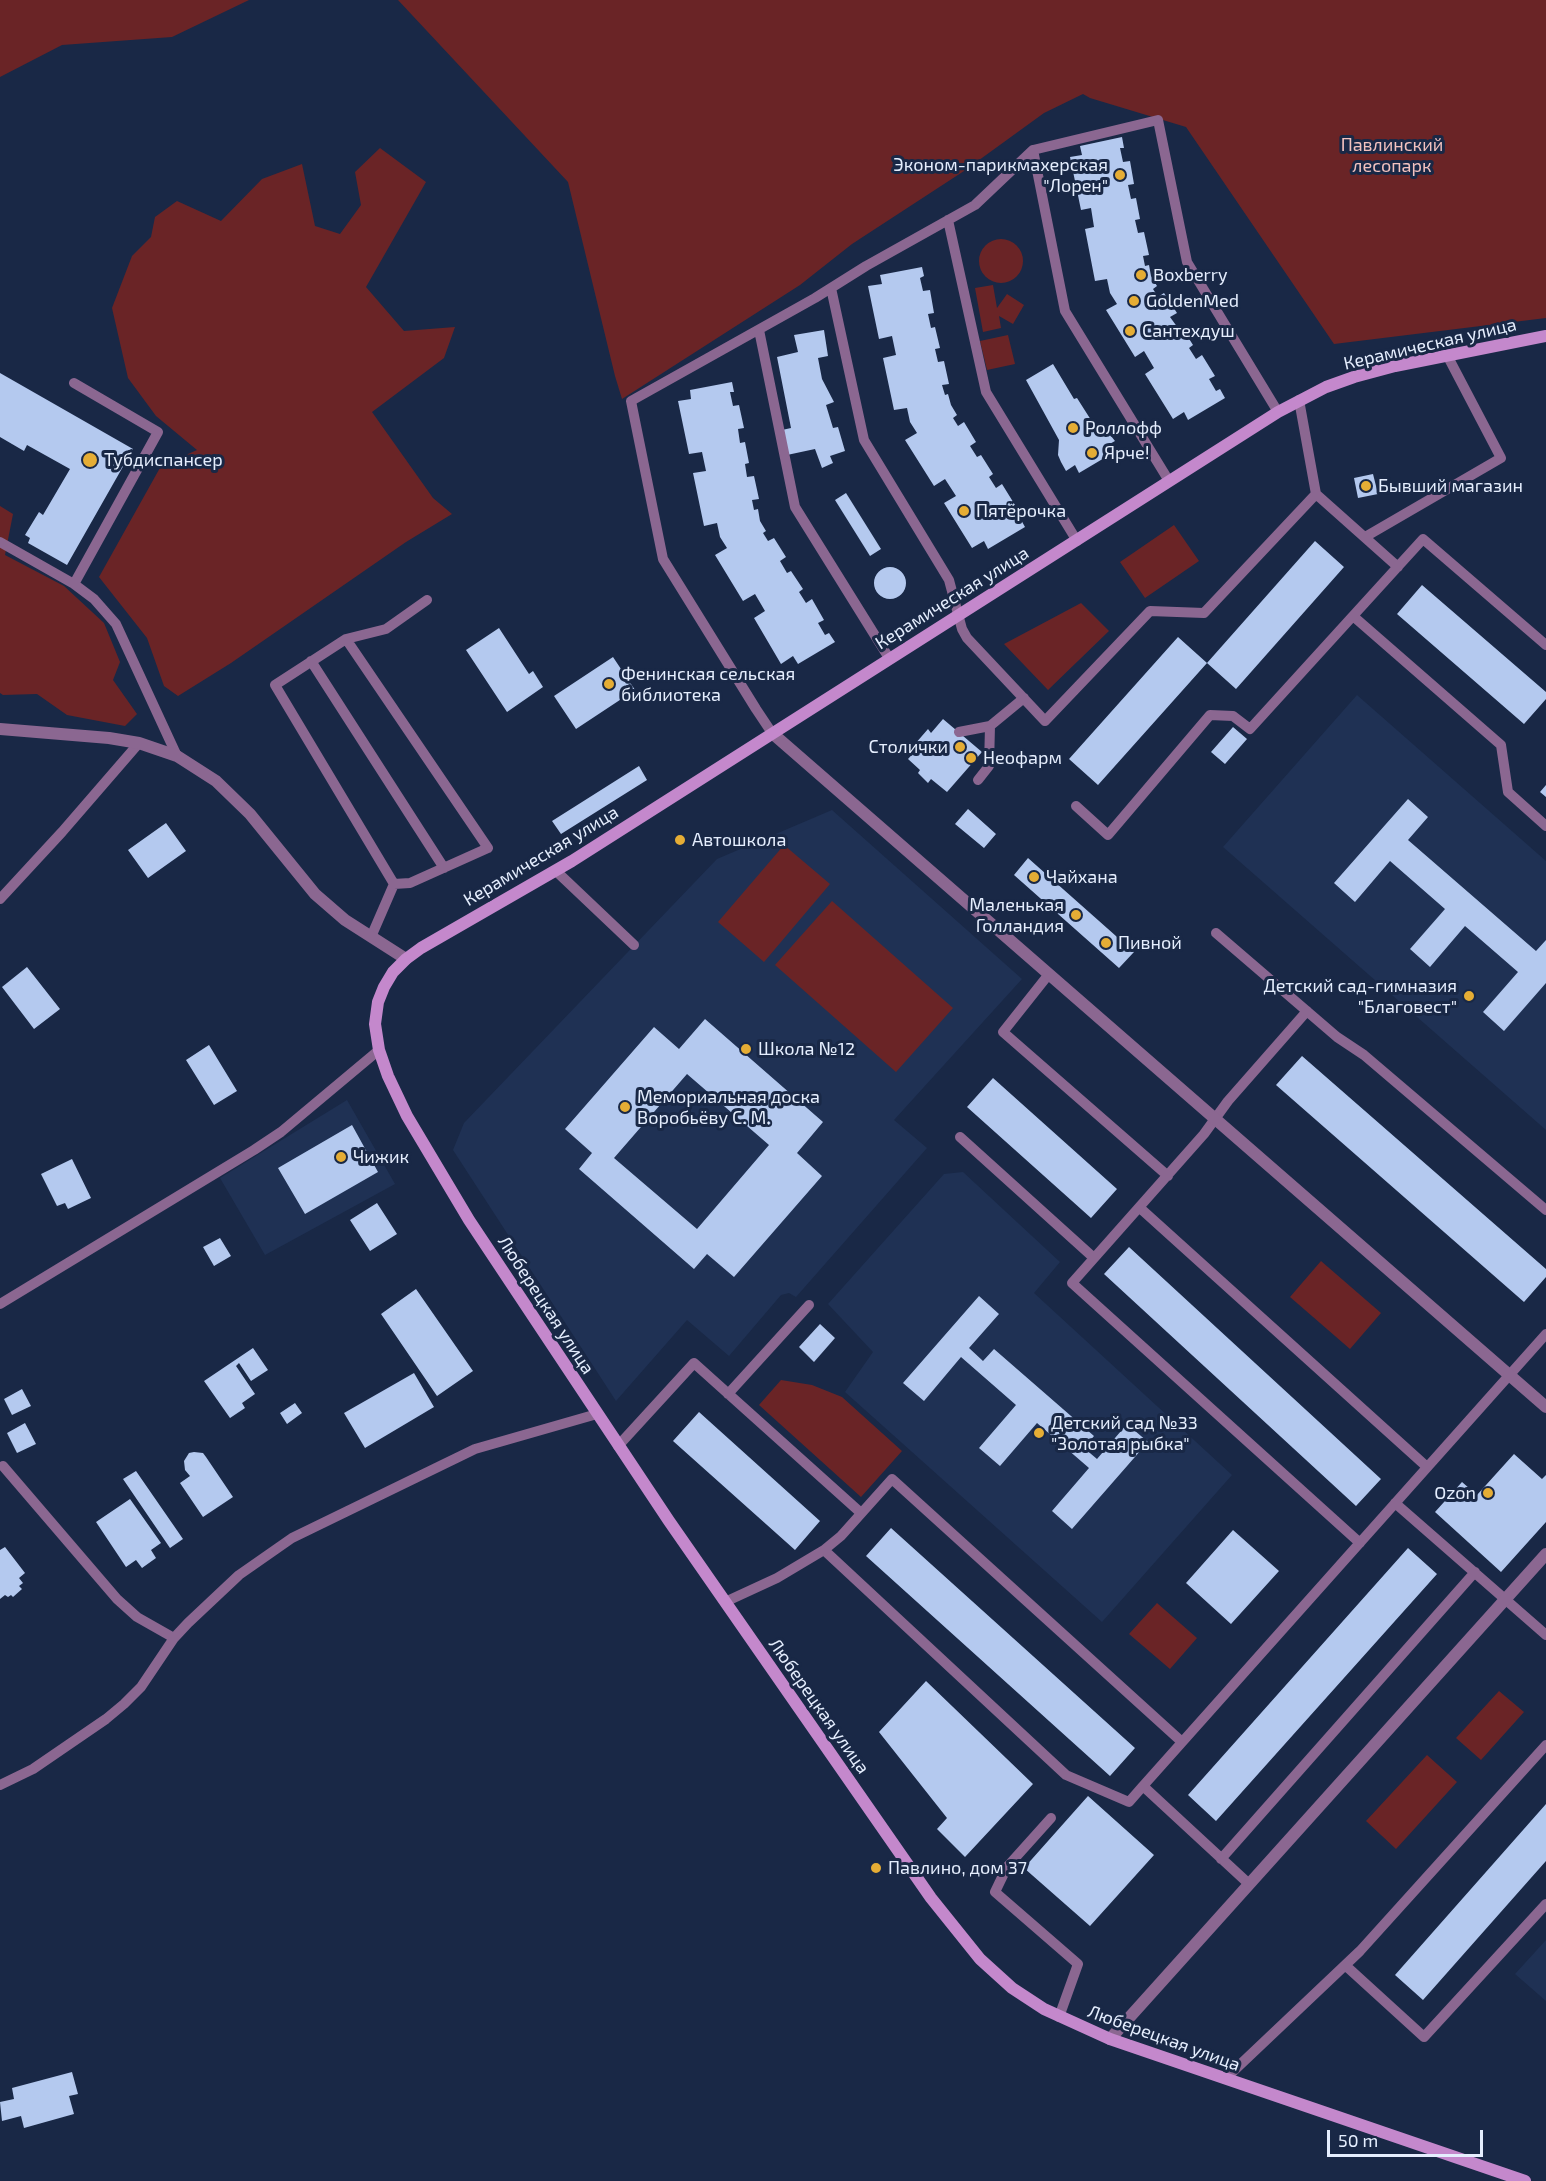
<!DOCTYPE html>
<meta charset="utf-8">
<style>
body{margin:0}
#map{position:relative;width:1546px;height:2181px;overflow:hidden;background:#192846;font-family:"Exo 2",sans-serif}
canvas{display:block}
.scale{position:absolute;left:1327px;top:2130px;width:156px;height:27px;box-sizing:border-box;border:3px solid #e5eefe;border-top:0;padding-left:8px;font-size:18px;line-height:21px;white-space:nowrap;color:#e5eefe;-webkit-text-stroke:4px #192846;paint-order:stroke}
</style>
<div id="map">
<canvas width="1546" height="2181"></canvas>
<div class="scale">50 m</div>
</div>
<script>
const c = document.querySelector('canvas').getContext('2d');
c.lineJoin = 'round';
function fillPath(path, color) { c.fillStyle = color; c.fill(path, 'evenodd'); }
const poly = rows => new Path2D(rows.map(r => 'M' + r).join(''));
function stroke(path, color, width, dash) { c.strokeStyle = color; c.lineWidth = width; c.lineCap = dash ? 'butt' : 'round'; c.setLineDash(dash || []); c.stroke(path); }
function label(font, color, halo, rows, align = 'center') {
  c.font = font + ' "Exo 2",sans-serif'; c.lineWidth = 6; c.setLineDash([]); c.textBaseline = 'middle'; c.strokeStyle = halo; c.fillStyle = color; for (const [text, x, y, turn = 0] of rows) {
    c.save(); c.translate(x, y); c.rotate((+turn || 0) * Math.PI / 180); c.textAlign = isNaN(turn) ? turn : align; if (halo) c.strokeText(text, 0, 0); c.fillText(text, 0, 0); c.restore();
  }
}
fillPath(poly([
 [1357,695,1546,861,1546,1130,1223,847],
 [832,810,1022,979,894,1120,927,1148,796,1297,789,1293,781,1295,729,1356,687,1320,616,1401,453,1150,464,1123,717,859],
 [347,1100,395,1184,265,1255,220,1178],
 [963,1172,1060,1262,1034,1293,1232,1475,1102,1622,845,1392,873,1352,828,1304,944,1174],
 [1546,1940,1546,2001,1515,1974]
]), '#1f3154');
fillPath(poly([
 [0,0,249,0,172,37,62,45,0,77],
 [398,0,1546,0,1546,318,1334,344,1186,127,1090,98,1083,94,1044,113,964,171,852,244,800,285,622,399,615,376,568,182],
 [380,148,426,182,366,287,404,331,455,327,444,358,372,412,433,498,452,514,406,542,231,663,178,696,164,686,147,638,99,577,161,466,197,450,156,416,128,378,112,308,132,256,151,237,155,217,177,201,221,221,262,179,302,164,315,226,340,234,361,205,355,172],
 '979 261a22 22 0 1 1 44 0a22 22 0 1 1-44 0Z',
 [993,285,997,308,1007,294,1024,305,1013,324,999,316,1001,328,983,332,975,288],
 [1008,335,1015,364,987,370,980,341],
 [0,506,13,514,5,555,64,586,104,623,120,662,113,680,137,714,125,726,67,715,37,694,3,695,0,693],
 [1174,525,1199,561,1145,598,1120,562],
 [1081,603,1109,631,1048,690,1004,644],
 [784,845,830,884,764,962,718,922],
 [832,901,953,1008,896,1072,775,965],
 [1321,1261,1381,1313,1350,1349,1290,1297],
 [781,1380,812,1385,842,1397,902,1451,861,1497,759,1405],
 [1157,1603,1197,1638,1170,1669,1129,1634],
 [1499,1691,1524,1712,1481,1760,1456,1738],
 [1427,1755,1457,1782,1396,1849,1366,1821]
]), '#6a2426');
fillPath(poly([
 [1122,137,1124,148,1120,148,1123,162,1130,161,1134,184,1128,185,1131,199,1136,198,1140,219,1135,220,1138,233,1144,232,1149,255,1143,256,1145,266,1149,265,1151,276,1157,286,1153,289,1158,297,1164,293,1177,313,1170,317,1178,328,1181,326,1193,345,1189,348,1196,359,1202,355,1215,376,1209,379,1216,391,1220,389,1225,398,1188,420,1184,412,1173,419,1145,374,1154,368,1144,351,1135,357,1106,310,1117,304,1110,293,1107,279,1095,281,1085,229,1094,227,1091,208,1081,210,1070,157,1082,155,1080,146],
 [922,267,924,276,920,278,923,291,930,290,934,313,928,314,931,328,935,327,940,348,935,349,938,362,944,361,949,384,942,385,945,395,948,394,951,405,957,415,953,418,958,426,964,422,976,442,970,446,977,457,981,455,993,474,989,477,996,488,1002,484,1015,505,1008,508,1016,520,1020,518,1025,527,988,549,984,541,972,548,944,503,956,496,945,479,934,486,905,440,917,433,910,422,907,408,894,410,883,358,896,355,892,336,879,339,868,286,882,284,880,275],
 [824,330,828,356,818,358,822,379,834,402,826,405,833,428,838,427,845,451,830,456,833,463,822,468,815,449,787,455,782,430,791,428,777,357,798,352,794,335],
 [1053,364,1074,399,1077,398,1091,420,1103,426,1115,441,1106,446,1111,454,1079,473,1075,465,1066,471,1061,462,1058,455,1059,440,1026,380],
 [0,373,133,449,67,565,28,543,30,538,25,535,39,512,43,515,70,469,27,445,24,451,0,437],
 [732,382,734,392,730,392,733,406,739,405,744,428,738,429,740,443,745,442,749,463,745,464,747,477,754,476,759,499,752,500,754,510,758,509,760,521,766,531,763,533,768,541,774,538,786,557,780,561,787,573,791,571,803,589,799,592,806,603,812,599,824,620,818,623,825,635,829,633,835,642,798,664,793,656,781,664,754,618,765,611,755,594,743,601,715,555,727,548,720,537,717,523,704,526,693,473,706,471,702,452,689,454,678,401,691,399,690,390],
 [1373,474,1378,494,1358,498,1354,478],
 [846,493,881,549,870,556,835,500],
 [1315,541,1344,567,1236,689,1207,663],
 '874 583a16 16 0 1 1 32 0a16 16 0 1 1-32 0Z',
 [1422,585,1546,692,1546,699,1524,724,1397,614],
 [499,628,529,674,533,671,543,687,507,712,466,650],
 [1178,637,1207,663,1098,785,1069,759],
 [613,657,635,690,576,729,554,696],
 [943,719,982,752,947,792,931,779,928,783,918,773,920,770,908,759,919,747,915,744,928,729,931,733],
 [1233,727,1247,739,1225,764,1211,752],
 [639,766,647,780,561,834,552,821],
 [1546,785,1546,797,1540,792],
 [1408,799,1428,817,1408,840,1536,951,1546,940,1546,983,1504,1031,1483,1012,1518,972,1465,926,1430,967,1410,949,1445,909,1390,861,1355,902,1334,883],
 [968,809,996,834,984,848,955,824],
 [166,823,186,851,148,878,128,850],
 [1028,858,1134,952,1119,968,1014,875],
 [27,967,60,1009,34,1029,2,987],
 [705,1019,823,1122,797,1153,822,1176,734,1277,707,1254,694,1269,579,1169,592,1153,565,1129,654,1027,679,1049],
 [687,1074,769,1145,697,1229,614,1158],
 [209,1045,237,1091,214,1105,186,1060],
 [1302,1056,1546,1269,1546,1277,1524,1302,1276,1085],
 [993,1078,1117,1189,1091,1218,967,1107],
 [352,1125,378,1172,305,1214,278,1168],
 [72,1159,91,1198,68,1209,65,1203,57,1206,41,1174],
 [377,1203,397,1234,370,1251,350,1220],
 [220,1238,231,1256,214,1266,203,1247],
 [1129,1247,1381,1479,1356,1506,1104,1274],
 [416,1289,473,1371,437,1396,381,1314],
 [979,1296,999,1314,969,1348,983,1361,994,1349,1094,1436,1084,1448,1097,1459,1127,1424,1148,1442,1072,1529,1052,1511,1089,1468,1037,1423,1000,1466,979,1448,1016,1405,961,1357,924,1401,903,1383],
 [820,1324,835,1338,814,1362,799,1347],
 [253,1348,268,1370,251,1381,239,1363,236,1366,255,1394,242,1403,245,1408,230,1418,204,1381],
 [414,1373,434,1407,365,1448,344,1413],
 [22,1389,31,1406,12,1415,4,1399],
 [295,1403,302,1413,287,1424,280,1413],
 [699,1412,820,1521,795,1550,673,1441],
 [25,1423,36,1444,17,1453,7,1433],
 [194,1452,203,1453,206,1457,233,1497,203,1517,180,1483,190,1476,185,1470,184,1461,189,1453],
 [1514,1454,1542,1479,1546,1475,1546,1522,1501,1572,1435,1512,1462,1482,1477,1495],
 [136,1471,183,1539,170,1548,123,1479],
 [130,1499,161,1543,151,1550,156,1558,142,1568,136,1560,126,1567,96,1522],
 [891,1528,1135,1748,1110,1776,866,1556],
 [1233,1530,1279,1571,1231,1624,1186,1583],
 [5,1547,25,1573,19,1578,23,1583,19,1586,22,1589,13,1597,11,1595,8,1597,5,1595,0,1599,0,1550],
 [1408,1548,1437,1574,1216,1821,1188,1795],
 [926,1681,1033,1784,965,1857,937,1829,947,1818,879,1732],
 [1088,1796,1154,1855,1090,1926,1024,1868],
 [1546,1804,1546,1861,1423,2000,1395,1975],
 [72,2072,78,2094,69,2096,74,2114,24,2128,21,2116,2,2121,0,2102,14,2099,12,2088]
]), '#b4c9ef');
stroke(poly([
 [1033,150,1065,311,1169,481],
 [948,220,986,392,1077,541],
 [831,288,864,440,949,580,962,629,967,638,1045,721,1150,611,1204,613,1316,494],
 [759,330,795,507,889,658],
 [1299,400,1316,494,1398,567],
 [1365,537,1501,458,1447,355],
 [0,542,74,584,94,599,116,624,177,756],
 [74,584,158,432,74,383],
 [1353,616,1501,745,1508,792,1546,826],
 [346,639,488,848,410,883,394,884],
 [311,661,444,868],
 [959,732,990,726,1024,698],
 [772,733,756,709,663,559,631,401,815,298,866,266,975,205,1033,150,1158,120,1187,262,1278,412],
 [978,780,989,766,990,726],
 [1076,806,1108,835,1210,715,1233,716,1250,729,1423,539,1546,645],
 [556,871,634,945],
 [0,899,62,832,139,743],
 [1216,933,1337,1037,1364,1055,1546,1210],
 [371,937,394,884,275,685,346,639,386,629,427,600],
 [1049,974,1003,1032,1168,1176],
 [1307,1011,1228,1101,1204,1134,1072,1283,1360,1543],
 [960,1137,1094,1258],
 [1140,1208,1427,1467],
 [0,1304,254,1150,281,1132,379,1050],
 [728,1394,809,1305],
 [618,1446,694,1363,861,1513],
 [3,1466,117,1599,137,1617,174,1638],
 [1395,1503,1546,1635],
 [824,1550,1066,1775,1129,1802,1143,1786],
 [725,1602,777,1578,824,1550,841,1536,892,1479,1182,1742],
 [0,1785,33,1769,106,1719,124,1704,141,1687,174,1638,188,1623,239,1575,292,1538,475,1449,597,1414],
 [1051,1818,1007,1867,995,1892,1078,1964,1059,2017],
 [1221,1859,1475,1572],
 [1249,1884,1143,1786,1546,1334],
 [1345,1965,1424,2037,1546,1904],
 [1225,2079,1360,1951,1546,1745]
]), '#8b6791', 10);
stroke(poly([
 [0,729,109,738,139,743,177,756,216,781,250,814,315,894,345,920,406,959],
 [772,733,1546,1407],
 [1110,2039,1546,1554]
]), '#8b6791', 12);
stroke(poly([
 [1525,2181,1110,2039,1044,2009,1012,1988,980,1959,931,1898,669,1521,469,1220,407,1116,388,1076,379,1050,375,1024,378,1002,384,987,393,972,406,959,421,948,572,861,1278,412,1326,387,1354,377,1395,366,1546,336]
]), '#c488cc', 12);
for (const [x, y, r, color] of [
 [1120,175,6,"#e5ad35"],
 [1141,275,6,"#e5ad35"],
 [1134,301,6,"#e5ad35"],
 [1130,331,6,"#e5ad35"],
 [1073,428,6,"#e5ad35"],
 [1092,453,6,"#e5ad35"],
 [90,460,8,"#e5ad35"],
 [1366,486,6,"#e5ad35"],
 [964,511,6,"#e5ad35"],
 [609,684,6,"#e5ad35"],
 [960,747,6,"#e5ad35"],
 [971,758,6,"#e5ad35"],
 [680,840,6,"#e5ad35"],
 [1034,877,6,"#e5ad35"],
 [1076,915,6,"#e5ad35"],
 [1106,943,6,"#e5ad35"],
 [1469,996,6,"#e5ad35"],
 [746,1049,6,"#e5ad35"],
 [625,1107,6,"#e5ad35"],
 [341,1157,6,"#e5ad35"],
 [1039,1433,6,"#e5ad35"],
 [1488,1493,6,"#e5ad35"],
 [876,1868,6,"#e5ad35"]
]) { const dot = new Path2D(); dot.arc(x, y, r, 0, 2 * Math.PI); c.fillStyle = color; c.fill(dot); stroke(dot, '#192846', 2); }
label('18px', '#f3c2bf', '#192846', [
 ["Павлинский",1392,145],
 ["лесопарк",1392,166]
]);
label('18px', '#e5eefe', '#192846', [
 ["Эконом-парикмахерская",1108,165,"right"],
 ["\"Лорен\"",1108,186,"right"],
 ["Boxberry",1153,275],
 ["GoldenMed",1146,301],
 ["Сантехдуш",1142,331],
 ["Роллофф",1085,428],
 ["Ярче!",1104,453],
 ["Тубдиспансер",104,460],
 ["Бывший магазин",1378,486],
 ["Пятёрочка",976,511],
 ["Фенинская сельская",621,674],
 ["библиотека",621,695],
 ["Столички",948,747,"right"],
 ["Неофарм",983,758],
 ["Автошкола",692,840],
 ["Чайхана",1046,877],
 ["Маленькая",1064,905,"right"],
 ["Голландия",1064,926,"right"],
 ["Пивной",1118,943],
 ["Детский сад-гимназия",1457,986,"right"],
 ["\"Благовест\"",1457,1007,"right"],
 ["Школа №12",758,1049],
 ["Мемориальная доска",637,1097],
 ["Воробьёву С. М.",637,1118],
 ["Чижик",353,1157],
 ["Детский сад №33",1051,1423],
 ["\"Золотая рыбка\"",1051,1444],
 ["Ozon",1476,1493,"right"],
 ["Павлино, дом 37",888,1868]
], 'left');
label('18px', '#e5eefe', '#192846', [
 ["Керамическая улица",1430,344,-13],
 ["Керамическая улица",952,598,-32],
 ["Керамическая улица",541,856,-31],
 ["Люберецкая улица",546,1305,57],
 ["Люберецкая улица",819,1706,55],
 ["Люберецкая улица",1164,2038,20]
]);
</script>
